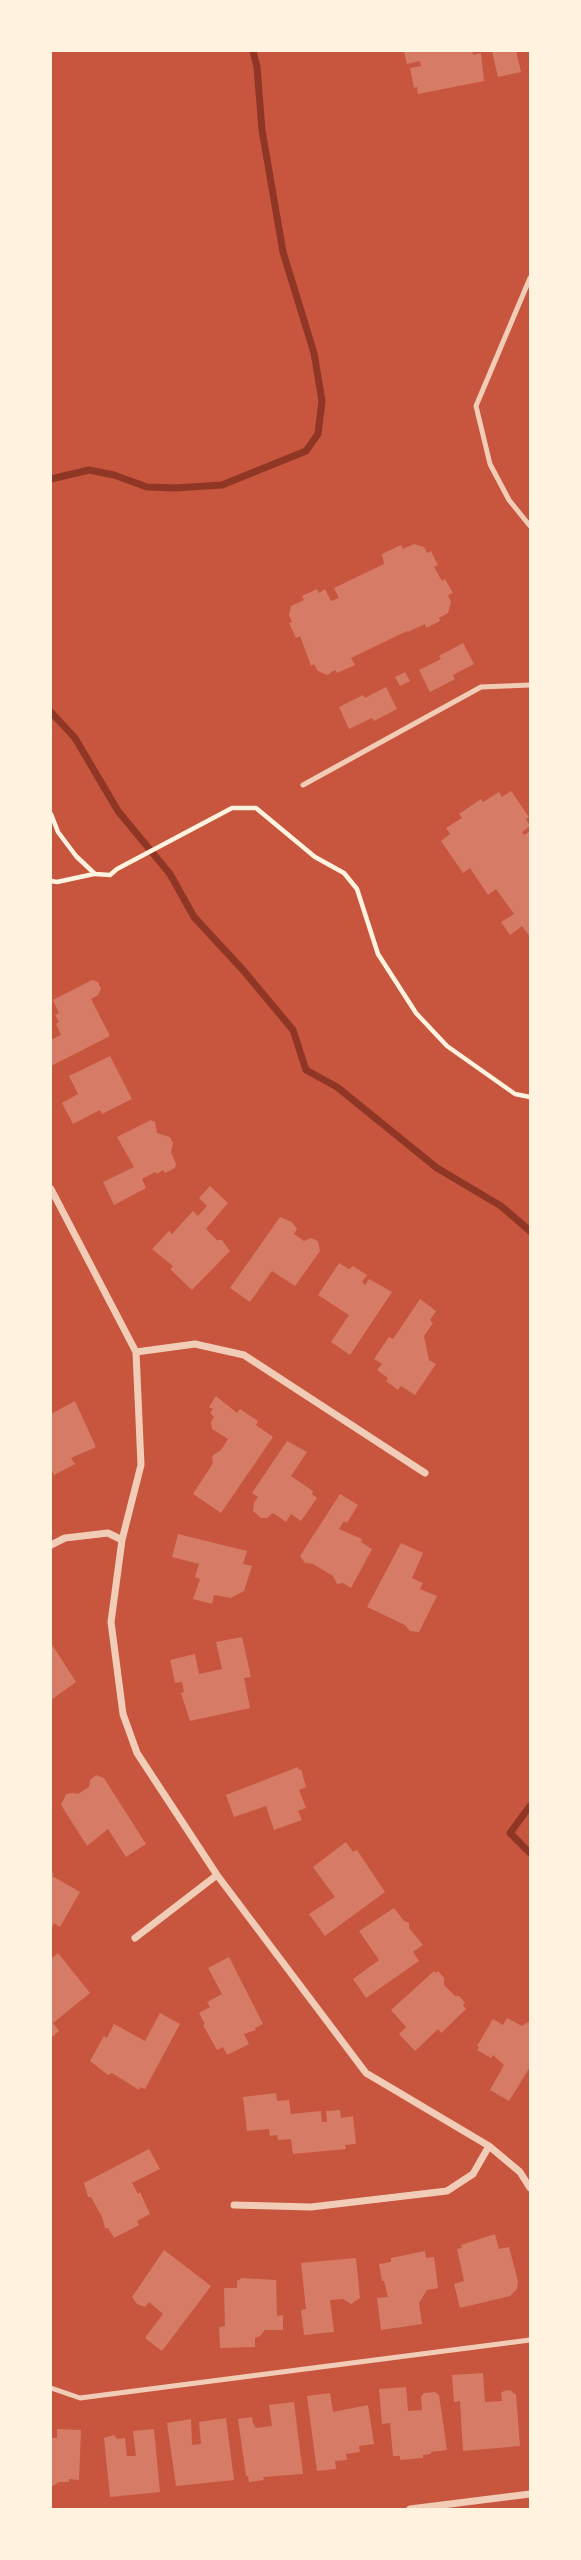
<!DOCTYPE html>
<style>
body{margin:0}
#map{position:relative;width:581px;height:2560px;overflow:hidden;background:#c8553d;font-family:Manrope,sans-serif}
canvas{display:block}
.frame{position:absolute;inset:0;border:52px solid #fff3e0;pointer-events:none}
</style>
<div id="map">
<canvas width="581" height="2560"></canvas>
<div class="frame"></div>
</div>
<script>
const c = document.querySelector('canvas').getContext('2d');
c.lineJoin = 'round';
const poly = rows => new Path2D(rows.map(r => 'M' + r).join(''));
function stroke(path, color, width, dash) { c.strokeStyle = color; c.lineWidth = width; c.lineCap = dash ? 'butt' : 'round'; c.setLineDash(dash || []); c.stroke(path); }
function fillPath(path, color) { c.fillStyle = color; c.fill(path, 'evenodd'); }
stroke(poly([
 [51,479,89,470,114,475,147,487,175,488,222,485,306,451,318,434,322,401,314,353,283,252,262,130,257,67,253,51],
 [51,712,75,738,118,811,170,874,194,917,243,970,293,1030,306,1070,337,1087,437,1168,501,1206,530,1231],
 [530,1806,510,1833,530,1853]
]), '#8f3625', 7);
fillPath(poly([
 [407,51,472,51,473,55,481,53,484,81,418,94,417,87,414,88,410,68,421,66,420,61,407,64,404,52],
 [492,51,516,51,521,72,498,77],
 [414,544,424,547,427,553,431,551,438,565,434,567,442,581,445,579,453,593,448,595,451,602,448,613,439,618,440,621,426,628,425,624,408,632,407,631,351,658,355,665,337,673,335,670,327,675,318,671,314,664,311,666,300,636,296,638,289,623,292,622,289,615,291,606,304,600,302,596,317,589,319,593,325,589,331,601,339,598,334,588,384,564,382,554,401,545,403,549],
 [463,643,474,664,453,675,455,679,430,692,419,670,441,659,439,656],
 [405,672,410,681,400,686,395,677],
 [386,687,397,709,374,721,372,718,349,729,339,707,363,695,365,698],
 [511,791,529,817,526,819,530,826,522,832,524,835,530,831,530,937,522,926,510,935,501,922,514,914,496,889,488,895,470,868,463,873,441,841,450,834,446,828,462,818,459,814,481,799,483,802,499,792,502,797],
 [92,980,98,982,101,989,98,995,91,999,110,1036,51,1066,51,1040,61,1035,56,1024,59,1022,55,1015,59,1013,53,1000],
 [110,1056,132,1099,102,1114,100,1110,73,1124,62,1103,78,1094,69,1076],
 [151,1120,155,1122,157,1133,170,1137,173,1143,171,1152,176,1164,175,1168,165,1173,163,1170,157,1174,155,1172,142,1179,146,1188,114,1205,103,1182,134,1167,117,1137],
 [210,1186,228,1203,206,1229,217,1240,222,1240,230,1251,192,1290,170,1269,173,1266,152,1249,169,1231,172,1234,193,1211,198,1216,207,1206,199,1198],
 [280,1217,292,1222,297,1229,294,1234,304,1241,311,1238,318,1241,320,1251,295,1286,272,1271,250,1302,230,1288],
 [339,1263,349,1269,353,1266,367,1275,362,1282,365,1285,369,1279,392,1292,350,1355,331,1342,349,1315,318,1295],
 [420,1299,436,1311,430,1320,433,1323,424,1336,429,1360,436,1364,415,1395,401,1386,398,1390,386,1381,388,1378,377,1370,382,1364,374,1359,389,1337,393,1339],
 [216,1396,237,1413,240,1409,258,1421,256,1425,273,1437,221,1513,193,1494,213,1463,212,1456,221,1450,228,1439,212,1429,211,1422,214,1417,210,1413,213,1409,209,1407],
 [75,1401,96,1447,71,1458,75,1464,54,1475,51,1469,51,1414],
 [287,1441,307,1452,291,1476,313,1491,312,1494,317,1498,301,1521,291,1514,286,1522,273,1513,267,1518,261,1518,253,1511,254,1503,258,1497,252,1493],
 [340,1494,358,1505,347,1523,344,1521,339,1529,362,1539,361,1542,372,1549,351,1588,343,1583,337,1584,333,1576,313,1564,305,1563,300,1556],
 [178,1534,247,1551,243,1564,252,1566,244,1591,231,1598,214,1595,212,1604,193,1599,200,1579,195,1577,199,1564,172,1557],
 [401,1543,423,1553,412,1578,423,1583,420,1589,437,1596,419,1632,410,1631,405,1625,367,1607],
 [242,1637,251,1677,244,1678,250,1708,190,1721,181,1693,184,1692,182,1682,175,1683,170,1660,195,1654,199,1674,222,1669,216,1642],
 [51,1643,76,1682,51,1700],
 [298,1767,299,1770,301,1769,306,1787,299,1790,306,1808,298,1811,302,1820,274,1830,266,1806,234,1817,226,1795],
 [96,1775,104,1778,146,1844,126,1857,108,1829,87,1846,61,1805,66,1794,73,1793,78,1794,89,1787,90,1780],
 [346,1842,353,1852,357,1850,385,1892,325,1936,309,1914,335,1897,313,1867],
 [51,1872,54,1874,52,1876,80,1892,60,1927,54,1923,51,1929],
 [394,1908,404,1921,409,1923,409,1928,423,1945,413,1952,419,1961,366,1998,353,1979,379,1960,359,1931],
 [58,1953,90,1993,53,2023,59,2031,51,2038,51,1959],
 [229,1957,263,2024,255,2028,256,2030,244,2034,249,2044,227,2055,223,2047,217,2050,203,2025,205,2024,199,2013,210,2007,207,2002,222,1994,208,1968],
 [434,1971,436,1973,438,1971,444,1978,444,1985,455,1996,459,1996,465,2003,463,2005,466,2009,441,2033,438,2029,415,2051,399,2034,406,2027,391,2010],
 [160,2013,180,2024,145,2089,140,2087,139,2090,112,2073,108,2075,90,2061,104,2036,107,2038,114,2024,145,2041],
 [507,2018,522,2026,530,2021,530,2067,509,2101,490,2090,504,2065,493,2055,491,2058,477,2050,479,2047,477,2046,493,2019,503,2025],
 [276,2093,277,2101,289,2100,291,2114,321,2111,322,2122,327,2122,326,2111,340,2110,341,2118,353,2116,356,2144,345,2145,346,2149,293,2154,291,2139,278,2140,277,2135,270,2136,269,2129,247,2131,243,2097],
 [149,2149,160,2169,132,2183,138,2194,140,2192,150,2214,137,2221,139,2225,114,2238,108,2228,105,2228,102,2217,91,2197,88,2197,84,2183],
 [495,2234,499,2249,509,2247,518,2281,517,2289,510,2296,460,2308,454,2284,464,2281,457,2249,462,2248,461,2245],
 [164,2250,211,2286,162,2351,145,2338,163,2314,149,2302,145,2307,137,2304,132,2297],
 [425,2251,426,2258,434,2257,438,2288,427,2290,419,2303,422,2324,381,2330,377,2298,388,2297,384,2281,382,2281,379,2264,391,2262,391,2258],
 [356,2258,360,2298,351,2304,343,2299,330,2300,334,2332,304,2335,301,2310,306,2309,301,2263],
 [242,2278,276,2280,277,2316,283,2315,283,2330,265,2330,260,2336,255,2338,255,2347,220,2348,219,2327,225,2326,224,2288,237,2288,237,2281],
 [483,2373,485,2402,502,2401,501,2393,504,2391,510,2390,516,2395,520,2446,463,2451,460,2401,454,2402,452,2375],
 [406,2387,408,2411,422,2410,421,2397,424,2393,435,2392,439,2395,447,2450,431,2452,431,2454,423,2455,423,2458,400,2460,400,2456,393,2456,390,2423,382,2424,379,2389],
 [330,2393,333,2412,368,2405,374,2444,359,2446,360,2452,346,2454,347,2460,335,2461,336,2469,317,2471,307,2396],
 [294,2402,303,2474,263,2477,264,2480,249,2482,248,2476,246,2476,238,2419,252,2417,253,2423,256,2428,272,2426,269,2405],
 [226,2418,234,2480,176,2486,167,2423,191,2419,192,2445,201,2444,199,2422],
 [57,2429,81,2430,79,2480,69,2479,69,2482,59,2482,53,2486,51,2485,51,2438,57,2438],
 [154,2429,160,2492,110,2497,104,2438,114,2435,117,2439,125,2438,127,2456,136,2456,133,2431]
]), '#d67c66');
stroke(poly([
 [51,814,58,832,76,856,95,874,110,875,117,869,232,808,256,808,315,857,344,873,357,889,378,954,416,1013,447,1046,515,1094,530,1097],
 [51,881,57,882,94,874]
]), '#fff3e0', 4.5);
stroke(poly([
 [530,278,476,406,490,464,509,500,530,526],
 [303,785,481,687,530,685],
 [51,2388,80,2398,530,2340]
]), '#f1ccb7', 5);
stroke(poly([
 [51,1189,136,1352,141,1465,122,1540,111,1622,123,1714,137,1753,217,1875,366,2073,489,2146,520,2172,530,2188],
 [136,1352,195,1344,244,1355,425,1473],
 [51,1545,65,1538,108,1533,122,1540],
 [135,1938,217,1875],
 [234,2205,311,2207,447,2191,473,2174,489,2146],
 [410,2509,530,2494]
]), '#f1ccb7', 7);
</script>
